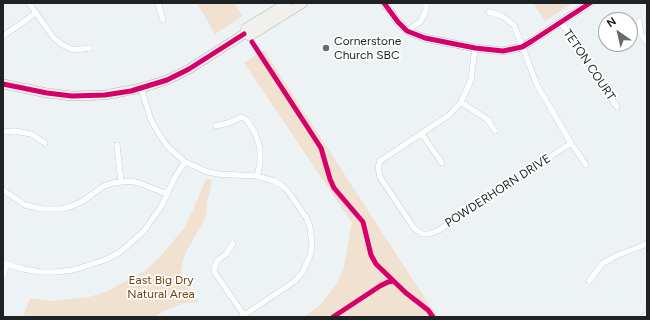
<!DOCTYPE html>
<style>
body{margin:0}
#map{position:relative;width:650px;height:320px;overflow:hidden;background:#edf3f4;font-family:Figtree,sans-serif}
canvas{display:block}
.frame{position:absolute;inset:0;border:4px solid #1e2222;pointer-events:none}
.north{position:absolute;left:598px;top:12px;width:40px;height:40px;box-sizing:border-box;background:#fff;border:1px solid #a5a7a7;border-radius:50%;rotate:326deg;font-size:11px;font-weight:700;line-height:16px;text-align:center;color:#1e2222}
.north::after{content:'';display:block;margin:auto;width:14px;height:18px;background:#666b6c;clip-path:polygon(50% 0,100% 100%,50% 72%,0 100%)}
</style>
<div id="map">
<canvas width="650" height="320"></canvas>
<div class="frame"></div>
<div class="north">N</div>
</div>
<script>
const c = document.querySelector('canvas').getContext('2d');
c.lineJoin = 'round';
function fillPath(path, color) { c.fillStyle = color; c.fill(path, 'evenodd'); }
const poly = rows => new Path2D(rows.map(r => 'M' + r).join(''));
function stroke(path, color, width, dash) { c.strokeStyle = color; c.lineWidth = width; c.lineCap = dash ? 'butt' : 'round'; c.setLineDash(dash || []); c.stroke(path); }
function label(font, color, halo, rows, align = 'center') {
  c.font = font + ' Figtree,sans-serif'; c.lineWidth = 3.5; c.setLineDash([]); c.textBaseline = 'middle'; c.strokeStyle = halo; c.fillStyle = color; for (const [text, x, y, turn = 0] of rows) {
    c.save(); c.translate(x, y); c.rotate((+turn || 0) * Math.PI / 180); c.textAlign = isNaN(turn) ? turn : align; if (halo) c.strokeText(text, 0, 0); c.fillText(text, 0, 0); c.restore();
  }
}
fillPath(poly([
 [197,3,234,3,243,16,215,34],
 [533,3,573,3,545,21],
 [264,50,413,280,438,317,304,317,321,304,335,286,344,267,352,223,244,63],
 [206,179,212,180,207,203,206,217,185,254,181,270,183,280,199,302,184,303,164,311,155,317,23,317,30,298,53,301,89,297,108,291,144,271,159,258,184,228,193,210]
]), '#f0e1d0');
const minor = poly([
 [29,3,53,37,61,44,74,50,90,48],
 [158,3,163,20],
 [489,12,502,16,514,25,537,85,571,143,586,165],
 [639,21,641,34,647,42],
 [561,22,617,107],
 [407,31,421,21,426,10,426,3],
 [3,36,36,13],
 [475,48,471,80,461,102,449,115,380,161,378,168,380,177,414,228,422,234,429,234,439,230,571,143],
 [141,88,151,120,156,129,167,146,185,162,208,172,218,174,257,176,274,181,281,185,288,191,307,219,310,227,312,245,310,256,302,273,295,281,241,317],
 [461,102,488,120,495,131],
 [216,126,228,123,242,117,247,120,255,133,260,148,260,164,257,176],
 [3,132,15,131,31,134,45,143],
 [422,134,442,163],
 [117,145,121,182],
 [3,190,25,205,42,209,61,209,72,206,83,201,102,187,113,183,121,182,131,181,139,183,167,194],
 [233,243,226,254,218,260,214,268,215,273,244,315],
 [3,263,23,269,40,272,56,272,73,270,105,260,120,252,143,232,161,207,175,177,185,162],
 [3,276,7,265],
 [589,281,603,263,618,255,642,246,647,243],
 [645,317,647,314]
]);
const tertiary = poly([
 [384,3,398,22,407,31,425,38,475,48,503,51,522,47,532,41,590,3]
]);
const primary = poly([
 [244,34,246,28,287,3],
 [3,84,47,93,72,96,105,95,141,88,167,80,189,69,244,34,250,36,303,3]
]);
stroke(minor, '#b3b8b9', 6);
stroke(tertiary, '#b3b8b9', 8);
stroke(primary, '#bbb7b0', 10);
stroke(minor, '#fcfdfd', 5.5);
stroke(tertiary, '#fcfdfd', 7);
stroke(primary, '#f2f0ec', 9);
stroke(poly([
 [384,3,398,22,407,31,425,38,475,48,503,51,522,47,532,41,590,3],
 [252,42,321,148,330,179,334,188,363,222,371,255,376,264,406,293,428,310,433,317],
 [3,84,47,93,72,96,105,95,131,91,167,80,189,69,244,34],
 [333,317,380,286,388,282,393,281]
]), '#d6006c', 5);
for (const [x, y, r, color] of [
 [326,48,4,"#666b6c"]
]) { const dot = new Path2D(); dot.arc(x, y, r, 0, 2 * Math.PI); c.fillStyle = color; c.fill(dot); stroke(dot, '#fff', 1.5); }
label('12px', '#1e2222', '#fff', [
 ["Cornerstone",334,41],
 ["Church SBC",334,55]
], 'left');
label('12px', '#1e2222', '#fff', [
 ["TETON COURT",589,65,56],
 ["POWDERHORN DRIVE",498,191,-33]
]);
label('12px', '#6d430f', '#fff', [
 ["East Big Dry",161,280],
 ["Natural Area",161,294]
]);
</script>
